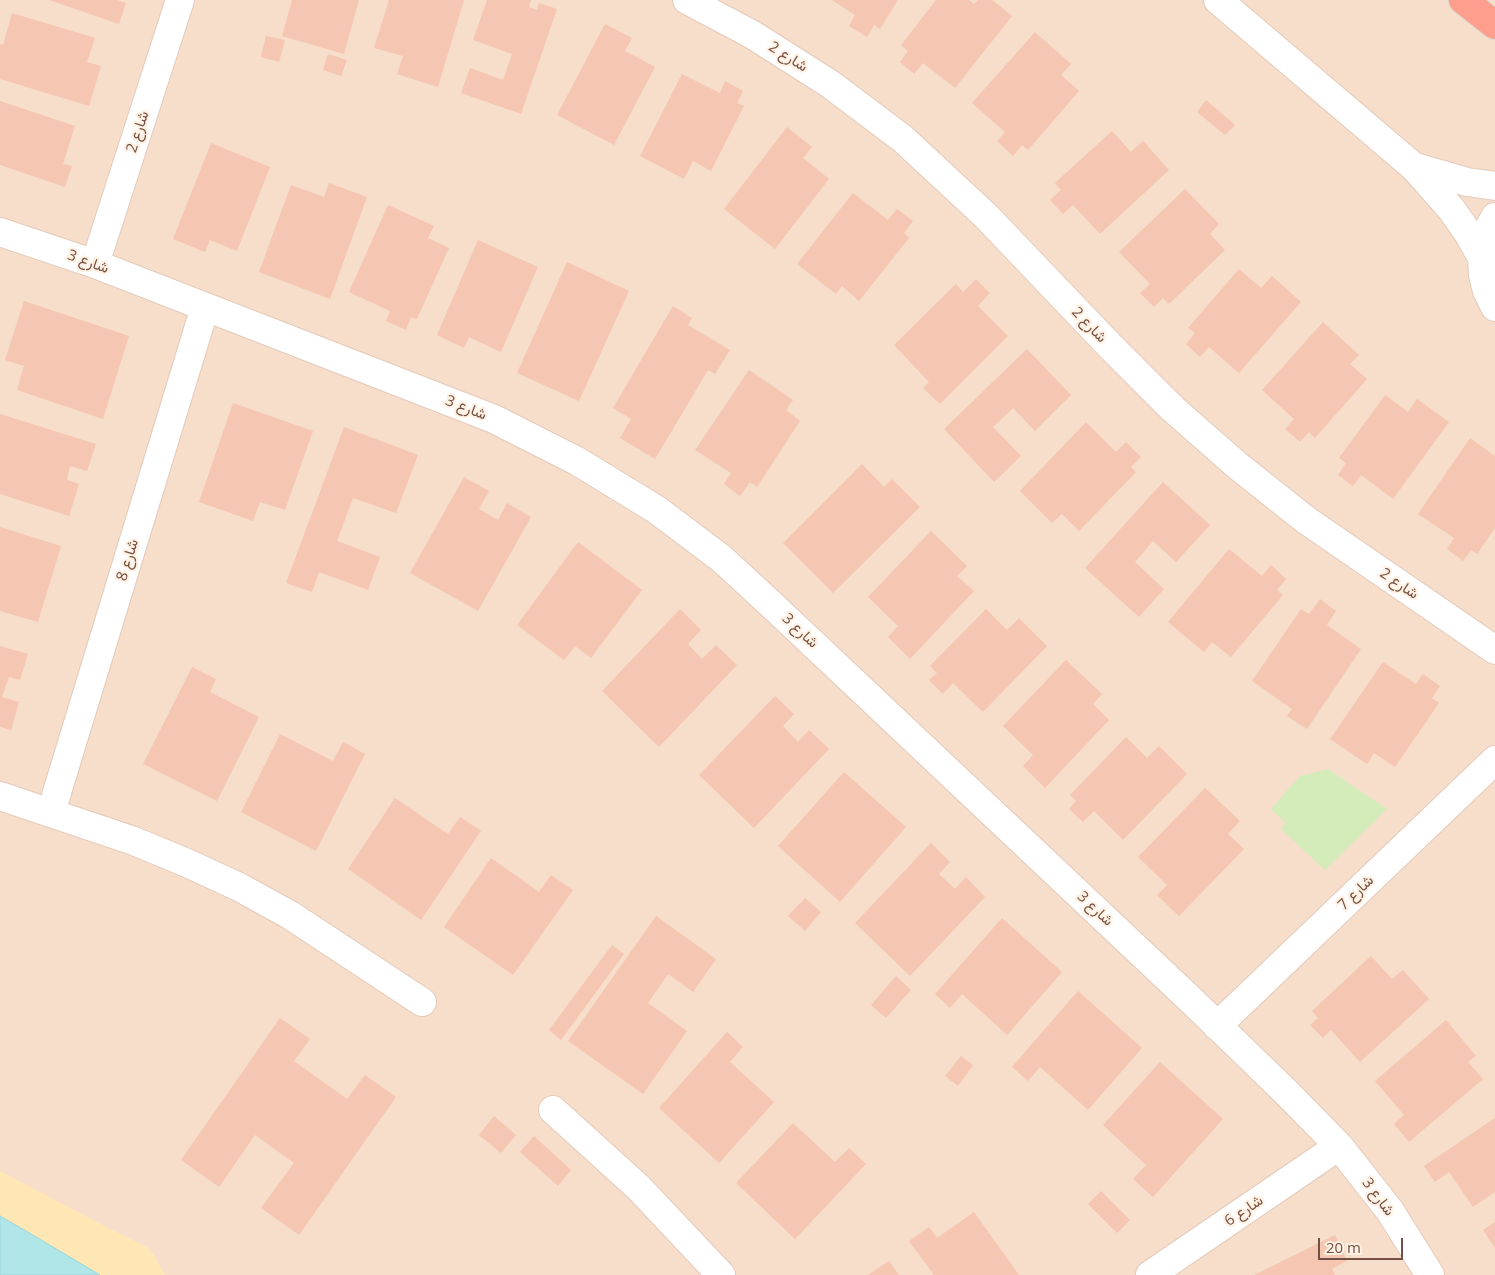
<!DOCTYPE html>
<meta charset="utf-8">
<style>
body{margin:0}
#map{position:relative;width:1495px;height:1275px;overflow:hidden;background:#feeddc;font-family:"Open Sans",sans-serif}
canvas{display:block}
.scale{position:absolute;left:1318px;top:1238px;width:85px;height:22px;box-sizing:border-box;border:2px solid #745044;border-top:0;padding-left:6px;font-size:15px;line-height:18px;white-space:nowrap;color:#745044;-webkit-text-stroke:4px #fff2e4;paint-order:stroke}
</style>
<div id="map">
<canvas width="1495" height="1275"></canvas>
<div class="scale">20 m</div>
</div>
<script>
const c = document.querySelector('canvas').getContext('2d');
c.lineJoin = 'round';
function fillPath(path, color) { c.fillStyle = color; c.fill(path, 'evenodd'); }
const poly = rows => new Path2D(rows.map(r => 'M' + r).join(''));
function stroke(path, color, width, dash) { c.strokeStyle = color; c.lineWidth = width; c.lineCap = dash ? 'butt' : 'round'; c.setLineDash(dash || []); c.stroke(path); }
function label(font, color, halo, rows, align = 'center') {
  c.font = font + ' "Open Sans",Vazirmatn,sans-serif'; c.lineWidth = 4.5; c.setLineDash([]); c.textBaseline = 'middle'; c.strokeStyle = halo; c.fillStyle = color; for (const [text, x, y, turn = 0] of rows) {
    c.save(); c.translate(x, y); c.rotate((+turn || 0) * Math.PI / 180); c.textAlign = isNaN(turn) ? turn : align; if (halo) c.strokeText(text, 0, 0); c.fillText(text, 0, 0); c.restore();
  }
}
fillPath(poly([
 [0,0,1495,0,1495,1275,0,1275]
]), '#f6deca');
fillPath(poly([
 [1328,769,1387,809,1325,870,1281,829,1286,823,1271,809,1300,776]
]), '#d4ecba');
fillPath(poly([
 [0,1171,110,1229,147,1247,154,1255,165,1275,100,1275,0,1216]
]), '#ffe7b5');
const water = poly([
 [0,1216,31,1234,100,1275,0,1275,0,1216]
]);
fillPath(water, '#b0e6e8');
stroke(water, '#96d7da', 1);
fillPath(poly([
 [49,0,117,0,126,3,119,24],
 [292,0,359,0,344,54,282,36],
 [389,0,464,0,438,87,397,74,403,56,374,48],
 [487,0,531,0,529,7,537,10,539,3,557,9,521,114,461,93,470,68,503,80,512,54,473,40],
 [832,0,898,0,880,29,874,25,867,37,849,26,855,15],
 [936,0,969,0,974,4,978,0,992,0,1012,16,955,88,923,63,914,74,900,62,908,51,901,45],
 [12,13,95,38,87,62,101,66,89,106,0,79,0,44,3,45],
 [605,24,632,38,625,51,655,67,614,145,557,115],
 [1035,32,1071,64,1061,75,1079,91,1028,150,1022,145,1013,156,997,141,1005,132,972,103],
 [266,36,285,40,279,62,261,57],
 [328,54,347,60,341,76,323,70],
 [682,74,720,93,725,81,743,91,737,103,744,106,711,171,693,161,684,179,640,156],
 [1206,100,1235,125,1225,135,1197,112],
 [0,101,75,126,63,164,72,166,65,187,0,165],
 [787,127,812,147,803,158,829,179,775,249,724,209],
 [1112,131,1131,152,1143,141,1169,170,1100,234,1073,205,1063,214,1050,200,1061,190,1055,183],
 [211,143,270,167,237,251,210,240,205,252,173,239],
 [329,183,367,197,330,299,259,272,291,185,324,197],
 [1185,189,1219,224,1210,234,1225,250,1169,304,1163,298,1154,307,1140,293,1150,284,1119,252],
 [853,193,888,220,897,209,913,221,904,233,909,238,859,301,842,286,836,294,797,264],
 [388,205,434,226,428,238,449,248,417,319,411,317,406,330,386,321,390,311,349,292],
 [478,240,538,267,501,352,469,337,464,348,437,335],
 [567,262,629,291,579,401,517,373],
 [1239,269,1261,288,1272,276,1301,302,1239,373,1209,347,1200,357,1186,344,1195,333,1188,328],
 [976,279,990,293,978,306,1008,336,940,404,923,388,929,382,894,345,956,284,963,292],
 [24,301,129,336,103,419,17,390,24,366,5,360],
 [673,306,692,318,688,325,730,350,715,374,708,370,655,459,620,438,631,419,613,408],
 [1323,322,1359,355,1350,364,1367,379,1315,438,1309,432,1300,442,1285,429,1294,419,1262,390],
 [1027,349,1071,395,1035,431,1013,408,993,427,1021,456,994,482,944,429],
 [749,370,793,400,786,410,800,421,757,487,750,482,740,496,724,484,731,473,695,450],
 [1385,395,1408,412,1417,399,1449,422,1393,499,1361,475,1353,486,1338,475,1346,463,1339,458],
 [233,403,313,431,285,510,260,502,253,521,199,502],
 [0,414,96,444,87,471,70,466,67,480,79,484,69,516,0,494],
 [1086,422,1116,452,1126,442,1141,457,1131,467,1136,472,1079,531,1062,514,1052,523,1020,491],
 [344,427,418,455,396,513,353,498,337,541,380,557,368,590,319,572,312,592,286,583],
 [1470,438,1495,456,1495,528,1477,554,1471,550,1463,561,1447,549,1454,538,1418,514],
 [862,464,884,487,892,479,920,507,833,593,783,543],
 [464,477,489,491,479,509,498,520,507,503,531,517,478,611,410,573],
 [1163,482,1210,525,1176,562,1153,541,1135,562,1164,589,1139,617,1085,568],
 [0,527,61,546,38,622,0,611],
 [931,531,967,566,957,576,974,591,910,659,888,637,898,626,868,597],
 [578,542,642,590,591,658,575,646,564,660,517,625],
 [1229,549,1262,576,1271,565,1286,579,1277,590,1283,595,1231,657,1212,642,1204,652,1168,622],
 [1320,599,1336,611,1327,625,1361,649,1307,729,1287,716,1292,709,1252,681,1301,609,1309,614],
 [680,609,701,630,688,644,702,659,716,645,737,665,659,747,602,691],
 [986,609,1007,630,1019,618,1047,646,983,712,953,683,943,694,929,680,937,673,930,666],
 [0,646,28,654,20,680,9,677,2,697,19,702,11,730,0,727],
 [1066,660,1102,694,1093,704,1109,720,1045,788,1023,766,1033,755,1003,726],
 [1383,662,1416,684,1423,674,1440,686,1432,698,1439,703,1395,767,1374,753,1367,764,1330,739],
 [192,667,216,679,210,692,259,717,217,801,143,764],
 [775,696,794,714,783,726,798,742,809,730,829,749,754,828,699,775],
 [280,734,333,761,343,742,365,754,316,851,241,812],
 [1126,737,1147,758,1159,746,1187,774,1123,840,1094,811,1083,822,1069,809,1076,801,1070,795],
 [844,772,906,827,840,902,778,846],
 [1205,788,1240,821,1228,834,1244,849,1179,916,1157,895,1167,885,1138,857],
 [395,798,448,834,460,817,481,831,421,920,348,869],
 [931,843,950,862,939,874,955,889,966,877,985,897,910,976,855,923],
 [491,858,539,892,551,875,573,890,513,975,444,927],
 [805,898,821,912,805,931,788,916],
 [656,916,716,959,693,992,668,974,648,1003,687,1031,643,1094,568,1041],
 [1002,918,1062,972,1007,1035,962,994,950,1008,935,994],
 [612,945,624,954,561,1040,549,1030],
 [1371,956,1392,979,1403,970,1429,999,1360,1062,1331,1030,1323,1038,1310,1025,1318,1018,1312,1011],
 [896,976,911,990,886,1018,871,1005],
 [1078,991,1142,1048,1088,1110,1040,1067,1028,1081,1012,1067],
 [280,1018,310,1039,294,1061,347,1099,365,1075,396,1097,299,1235,261,1208,294,1163,255,1135,219,1187,181,1160],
 [1446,1020,1476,1056,1468,1062,1483,1079,1409,1142,1394,1124,1404,1115,1375,1081],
 [727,1032,743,1047,730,1062,774,1102,719,1163,659,1108],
 [961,1056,973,1065,958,1086,945,1076],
 [1160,1062,1223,1119,1153,1197,1133,1179,1146,1165,1103,1125],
 [494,1116,516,1135,501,1153,479,1135],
 [1495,1118,1495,1192,1473,1207,1449,1172,1435,1182,1424,1166],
 [793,1123,835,1162,849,1148,866,1164,795,1239,736,1183],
 [534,1136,571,1170,558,1186,520,1152],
 [1101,1191,1130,1220,1117,1233,1088,1204],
 [974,1212,1019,1275,934,1275,909,1241,929,1227,937,1238],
 [1495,1222,1495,1248,1483,1230],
 [1335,1235,1347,1261,1332,1269,1335,1275,1254,1275],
 [889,1261,899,1275,868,1275]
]), '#f5c6b2');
const minor = poly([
 [687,0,753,35,830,84,903,139,986,216,1111,347,1173,409,1238,466,1306,520,1495,650],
 [1218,0,1414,167,1452,210,1468,233,1482,258],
 [1415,167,1467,182,1495,186],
 [1495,217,1490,226,1485,242,1482,258,1483,275,1487,291,1495,307],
 [0,232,95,264,494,419,577,461,657,510,722,559,774,607,1192,1001,1287,1093,1339,1146,1390,1211,1430,1275],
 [95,264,180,0],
 [0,796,134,841,187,863,239,887,290,915,422,1002],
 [51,812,205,307],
 [1217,1026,1495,760],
 [553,1110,639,1188,721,1275],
 [1150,1275,1339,1146]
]);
const highway = poly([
 [1463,0,1495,25]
]);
stroke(minor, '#e4cabb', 30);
stroke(highway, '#dbd2ce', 30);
stroke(minor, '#fff', 28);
stroke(highway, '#fe9f8d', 28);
label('15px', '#745044', '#fff2e4', [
 ["شارع 2",788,57,32],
 ["شارع 2",138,132,-72],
 ["شارع 3",88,262,20],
 ["شارع 2",1089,325,46],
 ["شارع 3",466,408,21],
 ["شارع 8",128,560,-73],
 ["شارع 2",1399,584,34],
 ["شارع 3",800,631,43],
 ["شارع 7",1356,893,-44],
 ["شارع 3",1095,909,43],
 ["شارع 3",1378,1197,53],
 ["شارع 6",1244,1211,-34]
]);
</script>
